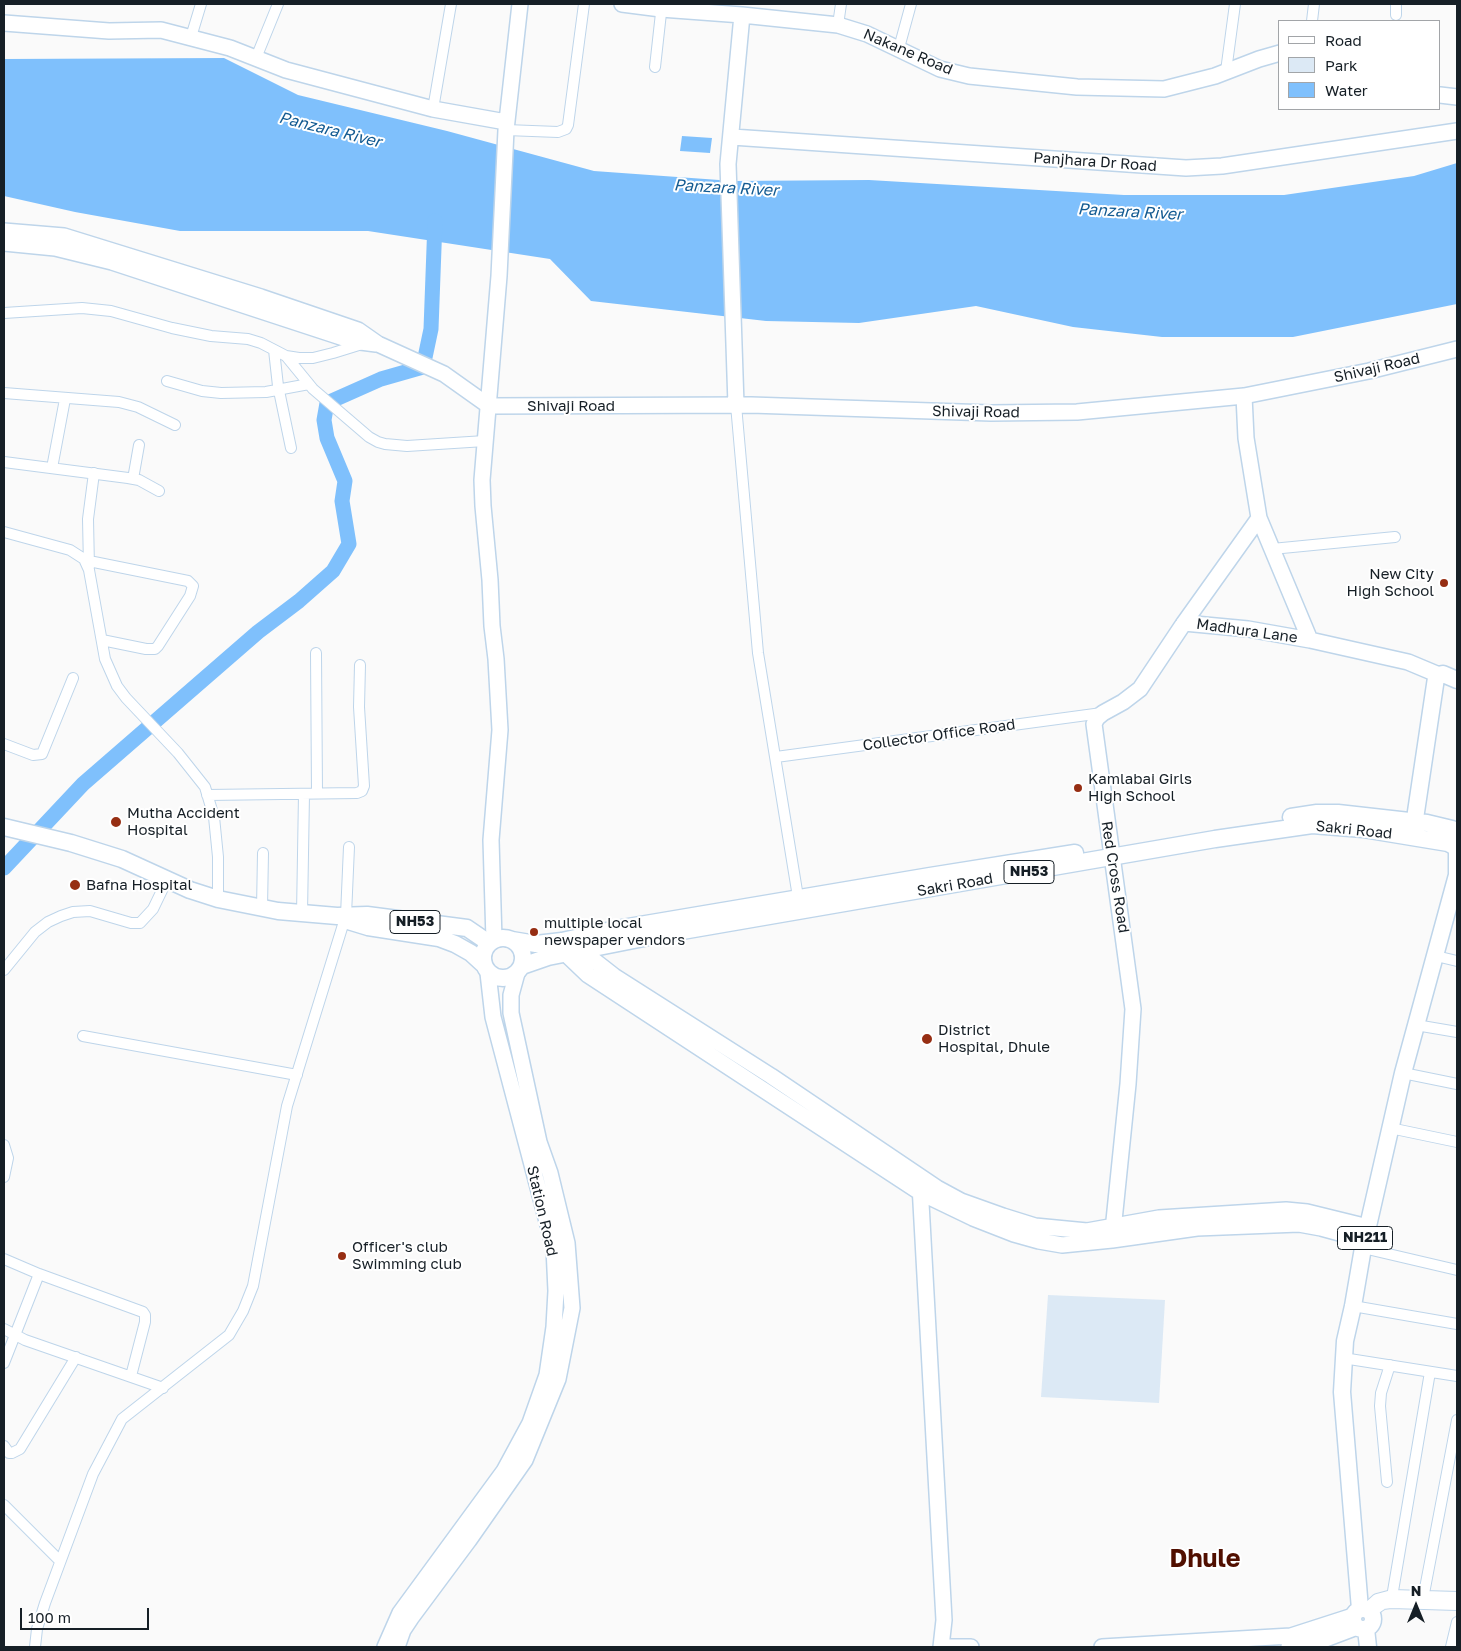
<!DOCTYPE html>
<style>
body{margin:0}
#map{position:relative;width:1461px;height:1651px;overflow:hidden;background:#fafafa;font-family:"Golos Text",sans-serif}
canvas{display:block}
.frame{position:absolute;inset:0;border:5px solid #161f26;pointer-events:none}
.legend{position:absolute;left:1278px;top:20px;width:162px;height:90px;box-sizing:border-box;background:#fff;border:1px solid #a2a5a8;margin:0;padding:6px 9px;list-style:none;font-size:15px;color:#161f26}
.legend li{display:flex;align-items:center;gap:10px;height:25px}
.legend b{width:25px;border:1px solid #a2a5a8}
.north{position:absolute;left:1391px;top:1581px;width:50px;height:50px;-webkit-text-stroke:4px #fff;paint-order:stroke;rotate:0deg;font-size:14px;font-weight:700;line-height:20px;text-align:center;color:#161f26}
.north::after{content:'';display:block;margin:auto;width:18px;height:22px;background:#161f26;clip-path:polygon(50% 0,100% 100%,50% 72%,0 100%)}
.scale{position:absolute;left:20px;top:1608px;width:129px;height:22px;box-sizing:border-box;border:2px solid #161f26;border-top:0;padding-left:6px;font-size:15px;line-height:18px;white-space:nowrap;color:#161f26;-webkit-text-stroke:4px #fff;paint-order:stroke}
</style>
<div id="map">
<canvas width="1461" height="1651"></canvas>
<div class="frame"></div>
<ul class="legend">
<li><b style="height:6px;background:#fff"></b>Road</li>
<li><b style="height:14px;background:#dce9f5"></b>Park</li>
<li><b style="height:14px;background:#7fc0fc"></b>Water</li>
</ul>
<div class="north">N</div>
<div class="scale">100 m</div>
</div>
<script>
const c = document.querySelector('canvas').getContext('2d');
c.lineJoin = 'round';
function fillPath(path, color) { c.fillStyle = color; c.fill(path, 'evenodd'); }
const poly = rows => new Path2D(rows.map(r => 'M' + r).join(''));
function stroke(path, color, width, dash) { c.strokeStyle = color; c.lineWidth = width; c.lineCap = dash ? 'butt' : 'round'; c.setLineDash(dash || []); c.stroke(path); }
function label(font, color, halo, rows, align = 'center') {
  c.font = font + ' "Golos Text",sans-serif'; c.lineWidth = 4; c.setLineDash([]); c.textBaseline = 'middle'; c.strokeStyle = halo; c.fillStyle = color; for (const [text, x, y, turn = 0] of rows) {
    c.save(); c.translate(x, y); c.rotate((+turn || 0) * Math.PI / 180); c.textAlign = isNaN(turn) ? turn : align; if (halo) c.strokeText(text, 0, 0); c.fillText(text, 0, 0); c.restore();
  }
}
fillPath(poly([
 [1048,1295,1165,1300,1159,1403,1041,1397]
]), '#dce9f5');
fillPath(poly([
 [224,58,298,95,447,131,594,171,733,181,869,180,1124,195,1284,195,1414,176,1457,163,1457,304,1293,337,1162,337,1073,327,976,306,859,323,766,321,591,301,550,259,368,231,180,231,75,212,4,196,4,59],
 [682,136,712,138,710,153,680,151]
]), '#7fc0fc');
stroke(poly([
 [4,868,83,784,258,632,299,601,333,571,349,544,342,501,345,481,327,438,324,420,327,403,381,379,423,367,431,329,435,221]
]), '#7fc0fc', 15);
const street = poly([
 [1396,15,1396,4],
 [1312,21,1314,4],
 [838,25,841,4],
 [191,37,201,4],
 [899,48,911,4],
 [256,58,278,4],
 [655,67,662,4],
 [1226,71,1235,4],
 [433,109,451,4],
 [506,130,558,132,566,129,568,125,584,4],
 [4,313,82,308,111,311,172,328,211,336,248,339,261,343,286,356,299,358,313,358,333,353,362,344],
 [274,350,278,386,291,448],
 [286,356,313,389,369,437,378,442,385,444,407,446,485,441],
 [167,381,202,391,221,393,266,392,309,384],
 [4,393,119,402,138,407,175,425],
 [736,405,758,653,799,903],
 [4,462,128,478,139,480,159,491],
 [52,468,65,399],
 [133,479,139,445],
 [4,532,70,550,84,559,89,570,105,659,117,686,126,698,178,753,205,787,214,817,218,857,218,899],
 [1272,549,1395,537],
 [89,561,188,581,193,586,190,596,158,646,155,649,146,649,102,640],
 [89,567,88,519,94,473],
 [316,653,317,793],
 [4,744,33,755,42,754,73,678],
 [776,757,1102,713],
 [207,795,357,793,362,791,364,786,359,707,360,665],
 [262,908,263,853],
 [302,914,304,794],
 [1436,956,1457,961],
 [4,970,35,932,48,922,61,916,73,912,90,911,131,923,140,923,153,909,167,880],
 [1416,1025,1457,1032],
 [83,1036,297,1075],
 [1403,1073,1457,1084],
 [1390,1128,1457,1142],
 [4,1145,8,1158,4,1177],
 [1363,1248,1457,1270],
 [4,1259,39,1274,143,1312,145,1315,145,1322,131,1376],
 [1353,1306,1457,1324],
 [4,1329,25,1340,163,1388],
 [1343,1358,1457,1376],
 [4,1363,39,1274],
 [4,1446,9,1453,12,1453,20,1449,76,1357],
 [1387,1482,1380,1406,1381,1393,1390,1365],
 [4,1505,60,1561],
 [1391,1603,1430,1372],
 [1422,1604,1457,1420],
 [1366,1609,1377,1599,1392,1595,1457,1597],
 [1371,1612,1383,1604,1391,1603,1457,1605],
 [35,1647,37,1629,45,1603,93,1474,122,1419,229,1335,243,1311,253,1286,287,1106,346,915,349,847],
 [1451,1647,1457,1622]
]);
const secondary = poly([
 [622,4,661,9,742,15,838,25,867,34,940,69,969,76,1077,87,1164,89,1215,76,1259,59,1280,53],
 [4,23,109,31,161,30,230,48,286,70,433,109,506,122],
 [1440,95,1457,97],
 [732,137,1186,168,1222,166,1457,131],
 [4,231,64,236,261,297,358,330,378,344,444,374,489,406,751,405,991,413,1077,412,1244,396,1369,371,1457,349],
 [4,243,55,248,112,262,353,341,376,344],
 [736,405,728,164,742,15],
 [1259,518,1310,640,1408,662,1439,675],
 [1184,623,1248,629,1310,640],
 [494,940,491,840,500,730,496,659,492,626,490,580,483,506,482,480,499,276,506,130,520,4],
 [582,951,614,976,771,1076,937,1188,961,1201,1003,1216,1035,1226,1087,1231,1159,1218,1286,1210,1307,1212,1368,1227],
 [566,954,588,975,921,1193,973,1218,1014,1234,1039,1241,1062,1245,1112,1240,1197,1228,1299,1224,1321,1228,1365,1240],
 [920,1185,944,1620,941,1647],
 [1112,1240,1128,1084,1133,1009,1094,724,1097,718,1103,713,1123,702,1140,689,1184,623,1259,518,1246,438,1244,396],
 [385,1647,400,1613,504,1471,530,1423,547,1375,554,1327,556,1291,554,1248,493,1017,488,973],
 [397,1647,403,1630,411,1618,469,1540,525,1460,558,1379,572,1308,567,1243,550,1173,539,1142,511,1013,511,995,517,973],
 [942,1647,971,1647],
 [1102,1647,1291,1636,1353,1616],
 [1289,1647,1315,1643,1357,1627]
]);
const primary = poly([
 [1291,817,1317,813,1338,813,1427,823,1452,829,1457,832],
 [4,827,71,843,122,859,190,890,218,899,278,911,337,916,367,915,467,928,489,943],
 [1413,832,1436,678,1439,675,1443,674,1457,680],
 [345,920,368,927,439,938,455,944,471,953,483,964],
 '483 958a20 20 0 1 1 40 0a20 20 0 1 1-40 0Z',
 [512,940,536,944,562,941,616,929,930,876,1075,853],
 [522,966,548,957,659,935,1215,839,1312,825,1363,829,1448,843,1454,846,1457,851,1457,876],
 '1353 1619a10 10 0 1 1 20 0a10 10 0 1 1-20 0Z',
 [1360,1609,1342,1392,1345,1341,1353,1306,1363,1248,1403,1073,1457,875],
 [1366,1629,1368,1647]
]);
stroke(street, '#bed5ea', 12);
stroke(secondary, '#bed5ea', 18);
stroke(primary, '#bed5ea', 19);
stroke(street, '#fff', 10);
stroke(secondary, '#fff', 15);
stroke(primary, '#fff', 16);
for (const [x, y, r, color] of [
 [1444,583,5,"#962e13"],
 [1078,788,5,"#962e13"],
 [116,822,6,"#962e13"],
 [75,885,6,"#962e13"],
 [534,932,5,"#962e13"],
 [927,1039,6,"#962e13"],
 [342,1256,5,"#962e13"]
]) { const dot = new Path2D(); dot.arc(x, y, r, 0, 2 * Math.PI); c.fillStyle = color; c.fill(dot); stroke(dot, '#fff', 2); }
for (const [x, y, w] of [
 [1029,872,50],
 [415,922,50],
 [1365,1238,55]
]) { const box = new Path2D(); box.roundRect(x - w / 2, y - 11.5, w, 23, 4); c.fillStyle = '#fff'; c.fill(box); stroke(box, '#161f26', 1); }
label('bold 14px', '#161f26', null, [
 ["NH53",1029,872],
 ["NH53",415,922],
 ["NH211",1365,1238]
]);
label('15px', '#161f26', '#fff', [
 ["Nakane Road",908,52,23],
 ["Panjhara Dr Road",1095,162,4],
 ["Shivaji Road",1377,368,-13],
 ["Shivaji Road",571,406],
 ["Shivaji Road",976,412,1],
 ["Madhura Lane",1247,631,8],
 ["Collector Office Road",939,735,-8],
 ["Sakri Road",1354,830,6],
 ["Red Cross Road",1115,877,81],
 ["Sakri Road",955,885,-10],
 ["Station Road",542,1211,77]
]);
label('15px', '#161f26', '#fff', [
 ["New City",1434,574,"right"],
 ["High School",1434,591,"right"],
 ["Kamlabai Girls",1088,779],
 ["High School",1088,796],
 ["Mutha Accident",127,813],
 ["Hospital",127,830],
 ["Bafna Hospital",86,885],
 ["multiple local",544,923],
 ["newspaper vendors",544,940],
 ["District",938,1030],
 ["Hospital, Dhule",938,1047],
 ["Officer's club",352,1247],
 ["Swimming club",352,1264]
], 'left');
label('italic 16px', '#135b92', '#fff', [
 ["Panzara River",330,130,14],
 ["Panzara River",726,188,3],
 ["Panzara River",1130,212,3]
]);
label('bold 25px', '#510f00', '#fff', [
 ["Dhule",1205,1559]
]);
</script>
